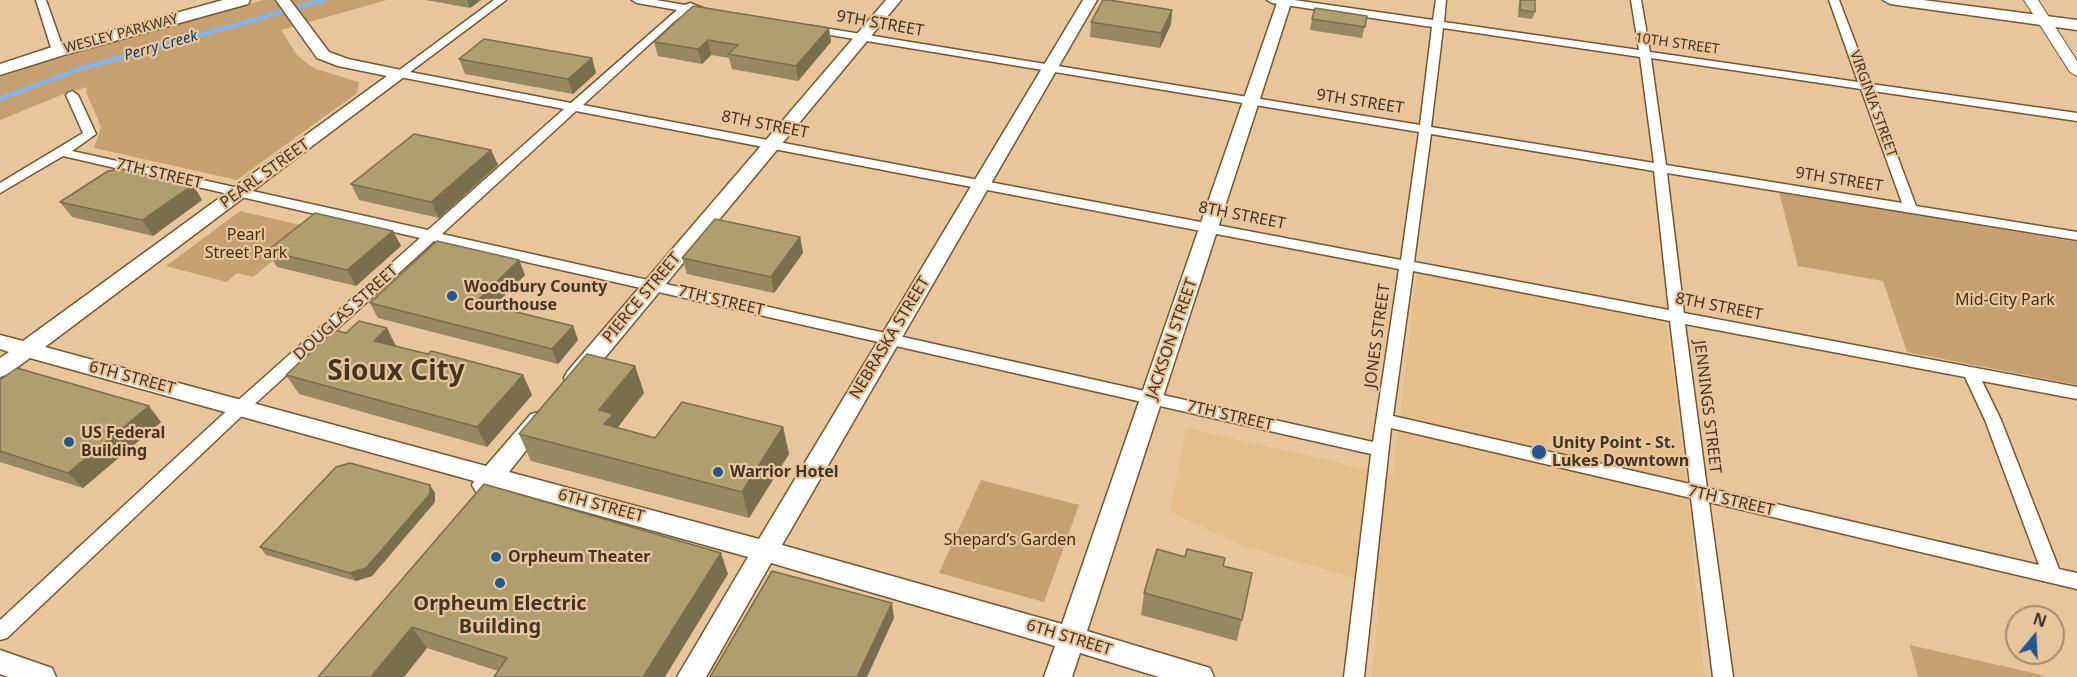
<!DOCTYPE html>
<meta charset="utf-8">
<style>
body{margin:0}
#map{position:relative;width:2077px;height:677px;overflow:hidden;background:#e8c59b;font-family:"Noto Sans",sans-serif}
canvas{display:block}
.north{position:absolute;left:2005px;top:605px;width:60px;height:60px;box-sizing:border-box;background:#e8c59b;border:2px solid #a68b6b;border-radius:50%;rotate:18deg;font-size:16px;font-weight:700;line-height:24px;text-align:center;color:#423523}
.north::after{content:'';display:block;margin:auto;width:21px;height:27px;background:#22578f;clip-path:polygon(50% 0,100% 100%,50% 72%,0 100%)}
</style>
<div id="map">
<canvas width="2077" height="677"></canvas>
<div class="north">N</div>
</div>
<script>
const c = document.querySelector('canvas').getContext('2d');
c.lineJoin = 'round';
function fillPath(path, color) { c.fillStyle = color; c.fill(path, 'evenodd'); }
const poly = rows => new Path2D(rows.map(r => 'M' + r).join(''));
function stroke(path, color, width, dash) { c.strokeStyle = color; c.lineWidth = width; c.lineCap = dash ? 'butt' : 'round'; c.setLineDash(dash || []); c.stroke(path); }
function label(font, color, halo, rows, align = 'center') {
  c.font = font + ' "Noto Sans",sans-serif'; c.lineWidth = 4.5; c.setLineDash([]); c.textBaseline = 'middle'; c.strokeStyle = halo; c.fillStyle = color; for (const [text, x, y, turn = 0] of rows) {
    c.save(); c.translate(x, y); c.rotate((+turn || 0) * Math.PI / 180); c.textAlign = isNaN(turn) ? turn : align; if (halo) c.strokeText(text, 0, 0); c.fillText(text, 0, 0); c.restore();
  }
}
fillPath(poly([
 [1417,273,1666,322,1689,503,1704,677,1372,677,1380,585,1248,548,1170,512,1186,428,1393,475]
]), '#e5be8c');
fillPath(poly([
 [263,0,387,0,281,30,297,55,305,62,316,69,359,82,357,93,237,180,94,148,101,127,86,92,87,87,64,94,0,120,0,77,43,63],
 [1779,192,2077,242,2077,385,1907,352,1883,281,1798,266],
 [240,211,313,228,253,277,237,273,227,282,166,266],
 [981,480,1079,505,1044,602,939,573],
 [1910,645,2042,675,2043,677,1918,677]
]), '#c6a071');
stroke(poly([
 [0,99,77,70,324,0]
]), '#7bb5f9', 4);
const minor = poly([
 [36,0,46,0,64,51,62,53,54,53,52,51,36,0],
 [494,0,506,0,410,72,571,103,677,10,637,3,632,0,656,0,685,5,690,3,713,12,708,15,688,12,676,20,583,105,1401,260,1419,132,812,32,807,29,812,26,1420,125,1432,27,1272,3,1267,0,1294,0,1433,20,1436,0,1446,0,1444,22,1639,50,1631,0,1641,0,1650,52,1858,82,1829,0,1839,0,1871,84,2077,113,2077,121,1873,91,1916,206,2077,232,2077,240,1667,173,1684,313,2077,387,2077,399,1982,381,2001,420,2059,569,2077,573,2077,589,1709,502,1733,677,1713,677,1691,498,1391,428,1364,677,1344,677,1371,454,434,241,246,412,7,638,0,640,0,620,234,404,420,238,63,156,0,193,0,183,83,133,66,95,68,93,72,91,78,95,96,134,72,151,428,230,564,109,400,77,394,74,494,0],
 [1443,28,1640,57,1654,163,1431,127,1443,28],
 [1651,58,1861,89,1902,203,1666,165,1651,58],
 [576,111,1399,269,1373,442,442,234,576,111],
 [1431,134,1654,171,1669,310,1414,262,1431,134],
 [1413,271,1670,321,1690,484,1393,416,1413,271],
 [1685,324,1965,377,1985,420,2039,565,1707,488,1685,324]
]);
const tertiary = poly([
 [2024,0,2038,0,2077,61,2077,76,2070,72,2024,0]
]);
const secondary = poly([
 [276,0,290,0,329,52,348,59,406,71,408,74,45,347,486,466,531,414,539,412,547,414,550,420,509,472,759,539,1083,0,1097,0,782,545,1062,624,1278,0,1292,0,1087,631,1200,665,1210,668,1214,677,1159,677,1080,653,1072,677,1044,677,1055,646,771,563,706,677,677,677,748,557,496,487,492,492,484,494,476,492,472,485,474,481,30,358,8,374,0,377,0,358,9,352,0,349,0,335,23,341,387,76,338,66,317,58,276,0],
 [886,0,901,0,583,384,575,386,567,384,564,378,567,372,886,0],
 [1883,0,1923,0,2077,20,2077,30,1890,4,1883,0],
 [0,650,52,668,56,677,8,677,0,674,0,650]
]);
const primary = poly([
 [223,0,250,0,248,4,64,55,0,75,0,64,52,47,223,0]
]);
stroke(minor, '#75572f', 3);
stroke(tertiary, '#75572f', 2);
stroke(secondary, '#75572f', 3);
stroke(primary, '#75572f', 3);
fillPath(minor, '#fff');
fillPath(tertiary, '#fff');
fillPath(secondary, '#fff');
fillPath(primary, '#fff');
fillPath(poly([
 [426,0,481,0,470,8],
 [1519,0,1535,0,1535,12,1532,19,1518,17],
 [1172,10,1171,24,1160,48,1090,37,1091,22],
 [1367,16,1362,38,1310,30,1312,19],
 [829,28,831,42,798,81,732,69,729,58,711,55,702,64,658,56,654,42],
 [592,58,596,73,573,94,465,74,459,59],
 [491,150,498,165,439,218,359,200,351,184],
 [193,185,202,200,153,236,72,217,60,202],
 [393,231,401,246,356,286,277,267,267,251],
 [800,237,803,253,774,293,687,274,682,258],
 [519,260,525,275,494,306,573,326,578,340,558,364,378,318,370,303],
 [396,346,428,354,523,375,532,395,487,447,299,394,286,375],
 [635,366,644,393,618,427,618,428,655,438,783,427,789,454,749,518,531,461,519,434],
 [0,380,161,422,83,488,0,462],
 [484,484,728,574,498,671,427,648,404,677,318,677],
 [435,493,435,502,372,576,356,581,266,555,260,547],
 [1223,566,1252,573,1237,641,1141,615,1144,593]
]), '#96895f');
fillPath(poly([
 [467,0,481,0,470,8],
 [1172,10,1171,24,1160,48,1161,33],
 [829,28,831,42,798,81,796,66],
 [708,40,711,55,702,64,698,49],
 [592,58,596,73,573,94,568,79],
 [491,150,498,165,439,218,431,202],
 [193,185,202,200,153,236,142,220],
 [393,231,401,246,356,286,347,270],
 [800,237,803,253,774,293,771,277],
 [519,260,525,275,483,317,476,302],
 [573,326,578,340,558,364,552,349],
 [387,328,397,348,374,341],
 [635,366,644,393,618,427,623,440,615,451,599,410],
 [523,375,532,395,487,447,477,427],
 [149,406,161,422,83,488,68,473],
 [783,427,789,454,749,518,742,492],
 [430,485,435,493,435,502,372,576,356,581,350,573],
 [721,553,728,574,665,677,643,677],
 [892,603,894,618,867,677,857,677],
 [412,627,427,648,404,677,371,677]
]), '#7a6f4d');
const building = poly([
 [1103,0,1109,0,1172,10,1161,33,1091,22,1103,0],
 [1521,0,1535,0,1535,12,1520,10,1521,0],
 [693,6,829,28,796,66,728,54,738,45,708,40,698,49,654,42,693,6],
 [1315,8,1367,16,1365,27,1312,19,1315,8],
 [484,39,592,58,568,79,459,59,484,39],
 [414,134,491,150,431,202,351,184,414,134],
 [123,169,193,185,142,220,60,202,108,171,123,169],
 [315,213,393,231,347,270,267,251,315,213],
 [715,219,800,237,771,277,682,258,715,219],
 [437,241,519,260,476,302,573,326,552,349,370,303,437,241],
 [359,321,387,328,374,341,428,354,431,351,523,375,477,427,286,375,334,330,346,333,359,321],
 [587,354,635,366,599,410,613,414,604,424,655,438,682,402,783,427,742,492,519,434,587,354],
 [17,368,149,406,68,473,0,451,0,380,17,368],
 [350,463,430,485,430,494,366,568,350,573,260,547,336,467,350,463],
 [484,484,721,553,643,677,494,677,507,658,412,627,371,677,318,677,484,484],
 [1157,549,1185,557,1187,549,1225,558,1223,566,1252,573,1242,620,1144,593,1157,549],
 [772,571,892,603,857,677,710,677,772,571]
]);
fillPath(building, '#af9f6e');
stroke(building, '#7a6f4d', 1.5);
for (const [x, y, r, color] of [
 [452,296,6,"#22578f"],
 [69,442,6,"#22578f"],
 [1539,452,8,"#22578f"],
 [718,472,6,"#22578f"],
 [496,557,6,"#22578f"],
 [500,583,6,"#22578f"]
]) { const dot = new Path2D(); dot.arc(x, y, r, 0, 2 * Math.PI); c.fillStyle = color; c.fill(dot); stroke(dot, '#e8c59b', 2); }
label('14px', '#423523', '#e8c59b', [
 ["WESLEY PARKWAY",121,34,-15],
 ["10TH STREET",1677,44,8],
 ["VIRGINIA STREET",1873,104,70]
]);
label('italic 15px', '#133c66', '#e8c59b', [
 ["Perry Creek",161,46,-16]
]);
label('16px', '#423523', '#e8c59b', [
 ["9TH STREET",880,24,10],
 ["9TH STREET",1360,102,9],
 ["8TH STREET",765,125,11],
 ["7TH STREET",159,174,13],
 ["PEARL STREET",265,174,-36],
 ["9TH STREET",1839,180,9],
 ["8TH STREET",1242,216,11],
 ["PIERCE STREET",642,298,-50],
 ["7TH STREET",721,301,13],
 ["8TH STREET",1719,307,11],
 ["DOUGLAS STREET",346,313,-42],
 ["JONES STREET",1378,336,-82],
 ["NEBRASKA STREET",890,338,-59],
 ["JACKSON STREET",1172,339,-71],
 ["6TH STREET",132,378,15],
 ["JENNINGS STREET",1707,407,83],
 ["7TH STREET",1230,416,13],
 ["7TH STREET",1731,501,13],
 ["6TH STREET",601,506,15],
 ["6TH STREET",1069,638,17]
]);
label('16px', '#462f0e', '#e8c59b', [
 ["Pearl",246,235],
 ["Street Park",246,253],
 ["Mid-City Park",2005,300],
 ["Shepard’s Garden",1010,540]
]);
label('bold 16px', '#423523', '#e8c59b', [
 ["Woodbury County",464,287],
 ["Courthouse",464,305],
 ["US Federal",81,433],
 ["Building",81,451],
 ["Unity Point - St.",1552,443],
 ["Lukes Downtown",1552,461],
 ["Warrior Hotel",730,472],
 ["Orpheum Theater",508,557]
], 'left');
label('bold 20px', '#423523', '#e8c59b', [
 ["Orpheum Electric",500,604],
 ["Building",500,627]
]);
label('bold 28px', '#423523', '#e8c59b', [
 ["Sioux City",396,372]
]);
</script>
